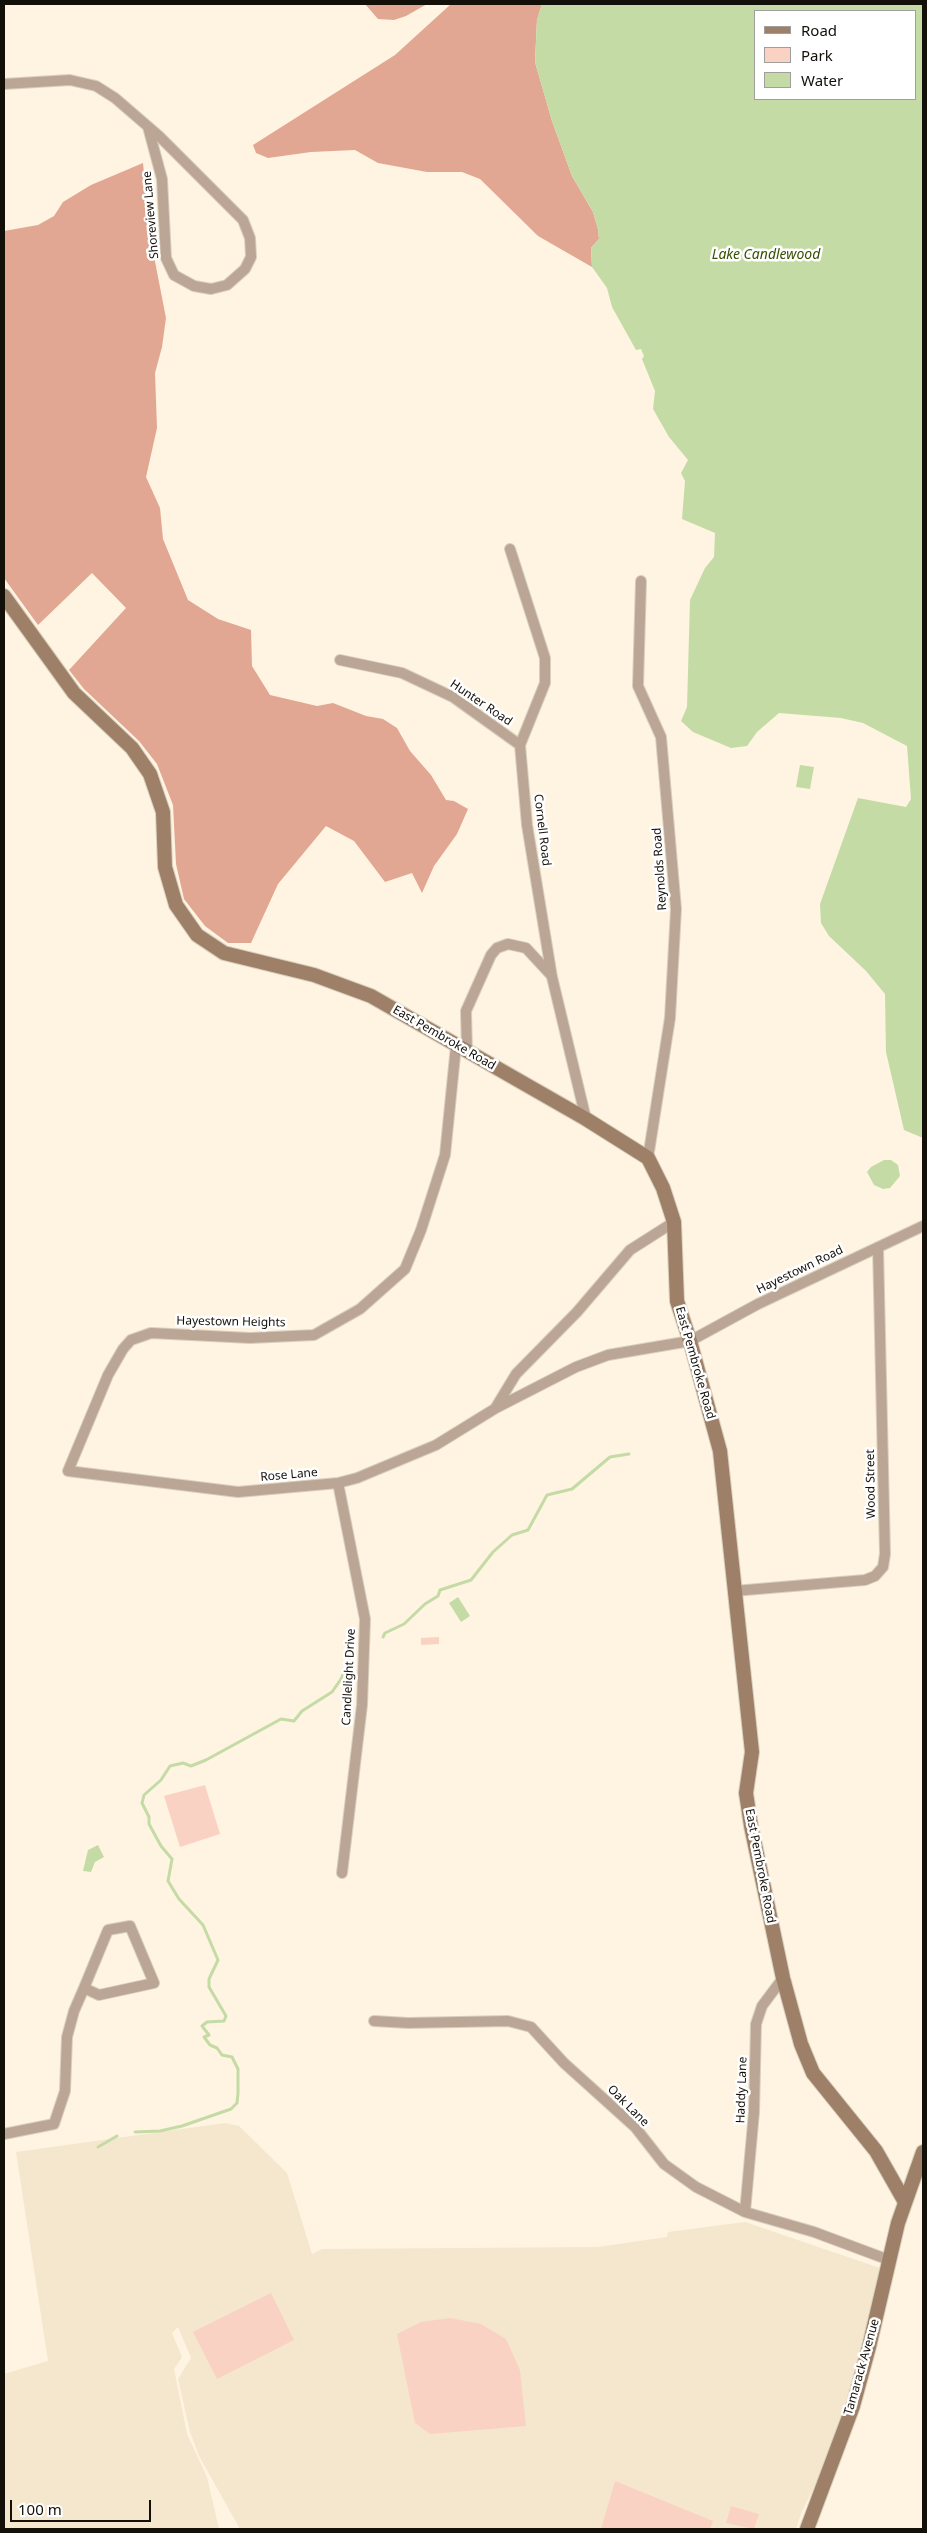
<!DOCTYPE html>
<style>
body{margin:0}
#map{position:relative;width:927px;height:2533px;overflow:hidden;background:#fef4e1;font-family:"Noto Sans",sans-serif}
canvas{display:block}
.frame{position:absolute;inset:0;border:5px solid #130f09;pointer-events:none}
.legend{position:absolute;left:754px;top:10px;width:162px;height:90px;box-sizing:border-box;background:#fff;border:1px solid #a19f9d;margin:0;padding:6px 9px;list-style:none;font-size:15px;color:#130f09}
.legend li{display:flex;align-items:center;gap:10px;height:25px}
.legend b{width:25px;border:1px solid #a19f9d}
.scale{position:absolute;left:10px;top:2500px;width:141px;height:22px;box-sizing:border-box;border:2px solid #130f09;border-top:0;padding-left:6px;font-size:15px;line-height:18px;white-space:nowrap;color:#130f09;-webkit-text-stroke:4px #fff;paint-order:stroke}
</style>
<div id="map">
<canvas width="927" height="2533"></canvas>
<div class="frame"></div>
<ul class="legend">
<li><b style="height:6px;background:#9d8067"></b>Road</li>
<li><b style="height:14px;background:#fad2c4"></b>Park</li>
<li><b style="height:14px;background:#c4dba6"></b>Water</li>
</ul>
<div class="scale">100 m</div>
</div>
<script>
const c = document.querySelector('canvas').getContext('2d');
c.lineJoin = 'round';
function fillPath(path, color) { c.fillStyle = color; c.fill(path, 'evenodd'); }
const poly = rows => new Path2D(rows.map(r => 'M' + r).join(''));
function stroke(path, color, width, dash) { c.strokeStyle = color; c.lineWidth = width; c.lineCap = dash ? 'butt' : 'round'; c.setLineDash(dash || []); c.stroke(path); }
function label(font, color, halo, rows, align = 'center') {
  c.font = font + ' "Noto Sans",sans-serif'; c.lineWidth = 5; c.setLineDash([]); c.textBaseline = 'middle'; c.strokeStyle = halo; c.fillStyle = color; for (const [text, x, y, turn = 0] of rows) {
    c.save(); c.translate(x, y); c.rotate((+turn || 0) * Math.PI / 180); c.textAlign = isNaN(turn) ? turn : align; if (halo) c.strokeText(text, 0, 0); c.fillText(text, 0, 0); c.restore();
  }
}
fillPath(poly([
 [225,2123,239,2126,287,2173,312,2254,322,2249,598,2247,667,2237,668,2232,745,2222,880,2268,860,2364,841,2420,817,2482,802,2511,796,2529,240,2529,199,2456,190,2432,178,2379,191,2358,178,2327,172,2333,182,2357,174,2369,187,2434,207,2477,219,2529,4,2529,4,2374,48,2361,16,2152]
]), '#f4e7cd');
fillPath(poly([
 [439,1637,439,1644,421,1645,421,1638],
 [205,1785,220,1834,180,1847,164,1796],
 [271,2293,294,2340,217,2379,193,2332],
 [450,2318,481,2324,506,2339,520,2370,526,2426,430,2434,415,2423,397,2334,421,2322],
 [615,2481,713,2521,710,2529,601,2529],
 [731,2506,759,2514,754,2529,726,2523]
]), '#fad2c4');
fillPath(poly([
 [365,4,427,4,406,16,394,20,378,19],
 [451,4,542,4,537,20,535,62,552,121,572,176,593,212,598,229,599,239,591,248,592,267,538,236,480,179,462,172,427,172,378,163,355,150,311,152,268,158,256,153,253,145,395,55],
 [143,163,151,241,166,318,162,347,155,373,157,428,146,477,160,508,163,539,188,600,218,619,251,630,252,666,270,695,317,706,333,703,366,716,383,719,397,728,410,751,431,775,446,800,454,801,468,809,457,834,434,866,422,893,412,873,385,882,354,841,326,826,278,884,251,943,228,943,205,926,184,899,176,864,173,805,157,764,139,741,84,689,69,670,126,608,92,573,38,625,4,578,4,231,38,225,54,216,63,202,91,185]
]), '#e1a793');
fillPath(poly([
 [542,4,923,4,923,1138,904,1130,886,1052,885,994,866,971,829,936,821,923,820,904,858,798,906,807,911,799,907,746,863,723,841,718,779,713,757,732,747,746,731,748,693,732,681,721,687,707,690,600,705,568,714,557,715,533,682,519,685,481,681,473,688,460,669,437,653,409,655,391,642,359,644,356,641,349,636,350,612,307,607,288,592,267,591,248,599,239,598,229,593,212,572,176,552,121,535,62,537,20],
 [756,11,916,11,916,99,756,99],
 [800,765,814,767,810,789,796,787],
 [884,1160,891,1160,898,1165,900,1176,890,1188,883,1189,874,1185,867,1172,871,1167],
 [458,1597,470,1616,461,1622,449,1603],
 [98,1845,104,1857,95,1862,91,1872,83,1871,88,1850]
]), '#c4dba6');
stroke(poly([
 [383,1637,385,1633,404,1624,425,1604,438,1596,440,1590,471,1580,493,1552,512,1535,528,1530,547,1495,572,1489,610,1457,629,1454],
 [135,2132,160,2131,182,2126,231,2109,237,2103,238,2093,238,2069,232,2057,222,2055,217,2048,210,2045,204,2037,209,2035,202,2026,207,2022,224,2021,226,2016,209,1987,209,1979,218,1960,203,1925,179,1899,168,1881,172,1859,161,1846,149,1824,149,1817,142,1803,144,1795,161,1780,170,1766,183,1763,191,1766,206,1760,281,1719,294,1721,302,1711,332,1692,341,1679,353,1651],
 [98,2147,117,2136]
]), '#c4dba6', 3);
const street = poly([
 [4,84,70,80,96,86,115,98,159,136,243,220,250,238,251,257,245,269,227,285,211,289,194,286,174,275,166,258,162,179,148,127],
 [510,549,545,658,545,683,520,745,527,825,552,977,586,1119],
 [641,581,638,686,661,737,676,909,670,1018,648,1158],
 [340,660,402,673,453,697,520,745],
 [456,1046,445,1155,421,1230,405,1269,360,1309,314,1335,250,1338,151,1333,131,1340,123,1349,108,1375,68,1471,238,1492,338,1483,357,1478,436,1445,496,1408,576,1367,608,1355,690,1341,758,1304,923,1226],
 [467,1052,466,1011,491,955,497,948,508,944,526,948,551,975],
 [496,1407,516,1374,577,1312,630,1250,674,1222],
 [338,1483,365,1619,362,1705,342,1873],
 [734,1591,865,1580,875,1576,883,1567,885,1554,878,1247],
 [374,2021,408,2023,508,2021,531,2027,564,2063,635,2127,664,2164,696,2187,745,2212,814,2232,889,2260],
 [4,2134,54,2124,65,2091,67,2037,74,2011,84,1988,108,1930,130,1926,154,1983,99,1995,84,1988],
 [745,2212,754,2112,756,2024,762,2006,783,1978]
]);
const secondary = poly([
 [4,596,74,693,132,748,150,774,163,812,165,867,176,905,197,935,224,953,314,975,371,996,586,1119,648,1158,663,1188,674,1222,677,1301,690,1341,720,1451,752,1752,746,1793,751,1826,783,1978,801,2044,813,2073,876,2151,905,2202],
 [807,2529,853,2406,869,2347,898,2223,923,2152]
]);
stroke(street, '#d8cfbe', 12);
stroke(secondary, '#d8cfbe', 16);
stroke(street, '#bba696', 10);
stroke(secondary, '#9d8067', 14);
label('12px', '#130f09', '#fff', [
 ["Shoreview Lane",151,215,-95],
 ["Hunter Road",481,703,34],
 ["Cornell Road",542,830,83],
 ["Reynolds Road",660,869,-94],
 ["East Pembroke Road",444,1038,30],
 ["Hayestown Road",800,1270,-26],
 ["Hayestown Heights",231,1322,1],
 ["East Pembroke Road",695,1363,74],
 ["Rose Lane",289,1475,-5],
 ["Wood Street",871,1484,-91],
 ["Candlelight Drive",349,1677,-87],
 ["East Pembroke Road",760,1866,79],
 ["Haddy Lane",742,2090,-88],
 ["Oak Lane",628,2106,45],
 ["Tamarack Avenue",862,2367,-74]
]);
label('italic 14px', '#365000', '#fff', [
 ["Lake Candlewood",766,255]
]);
</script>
